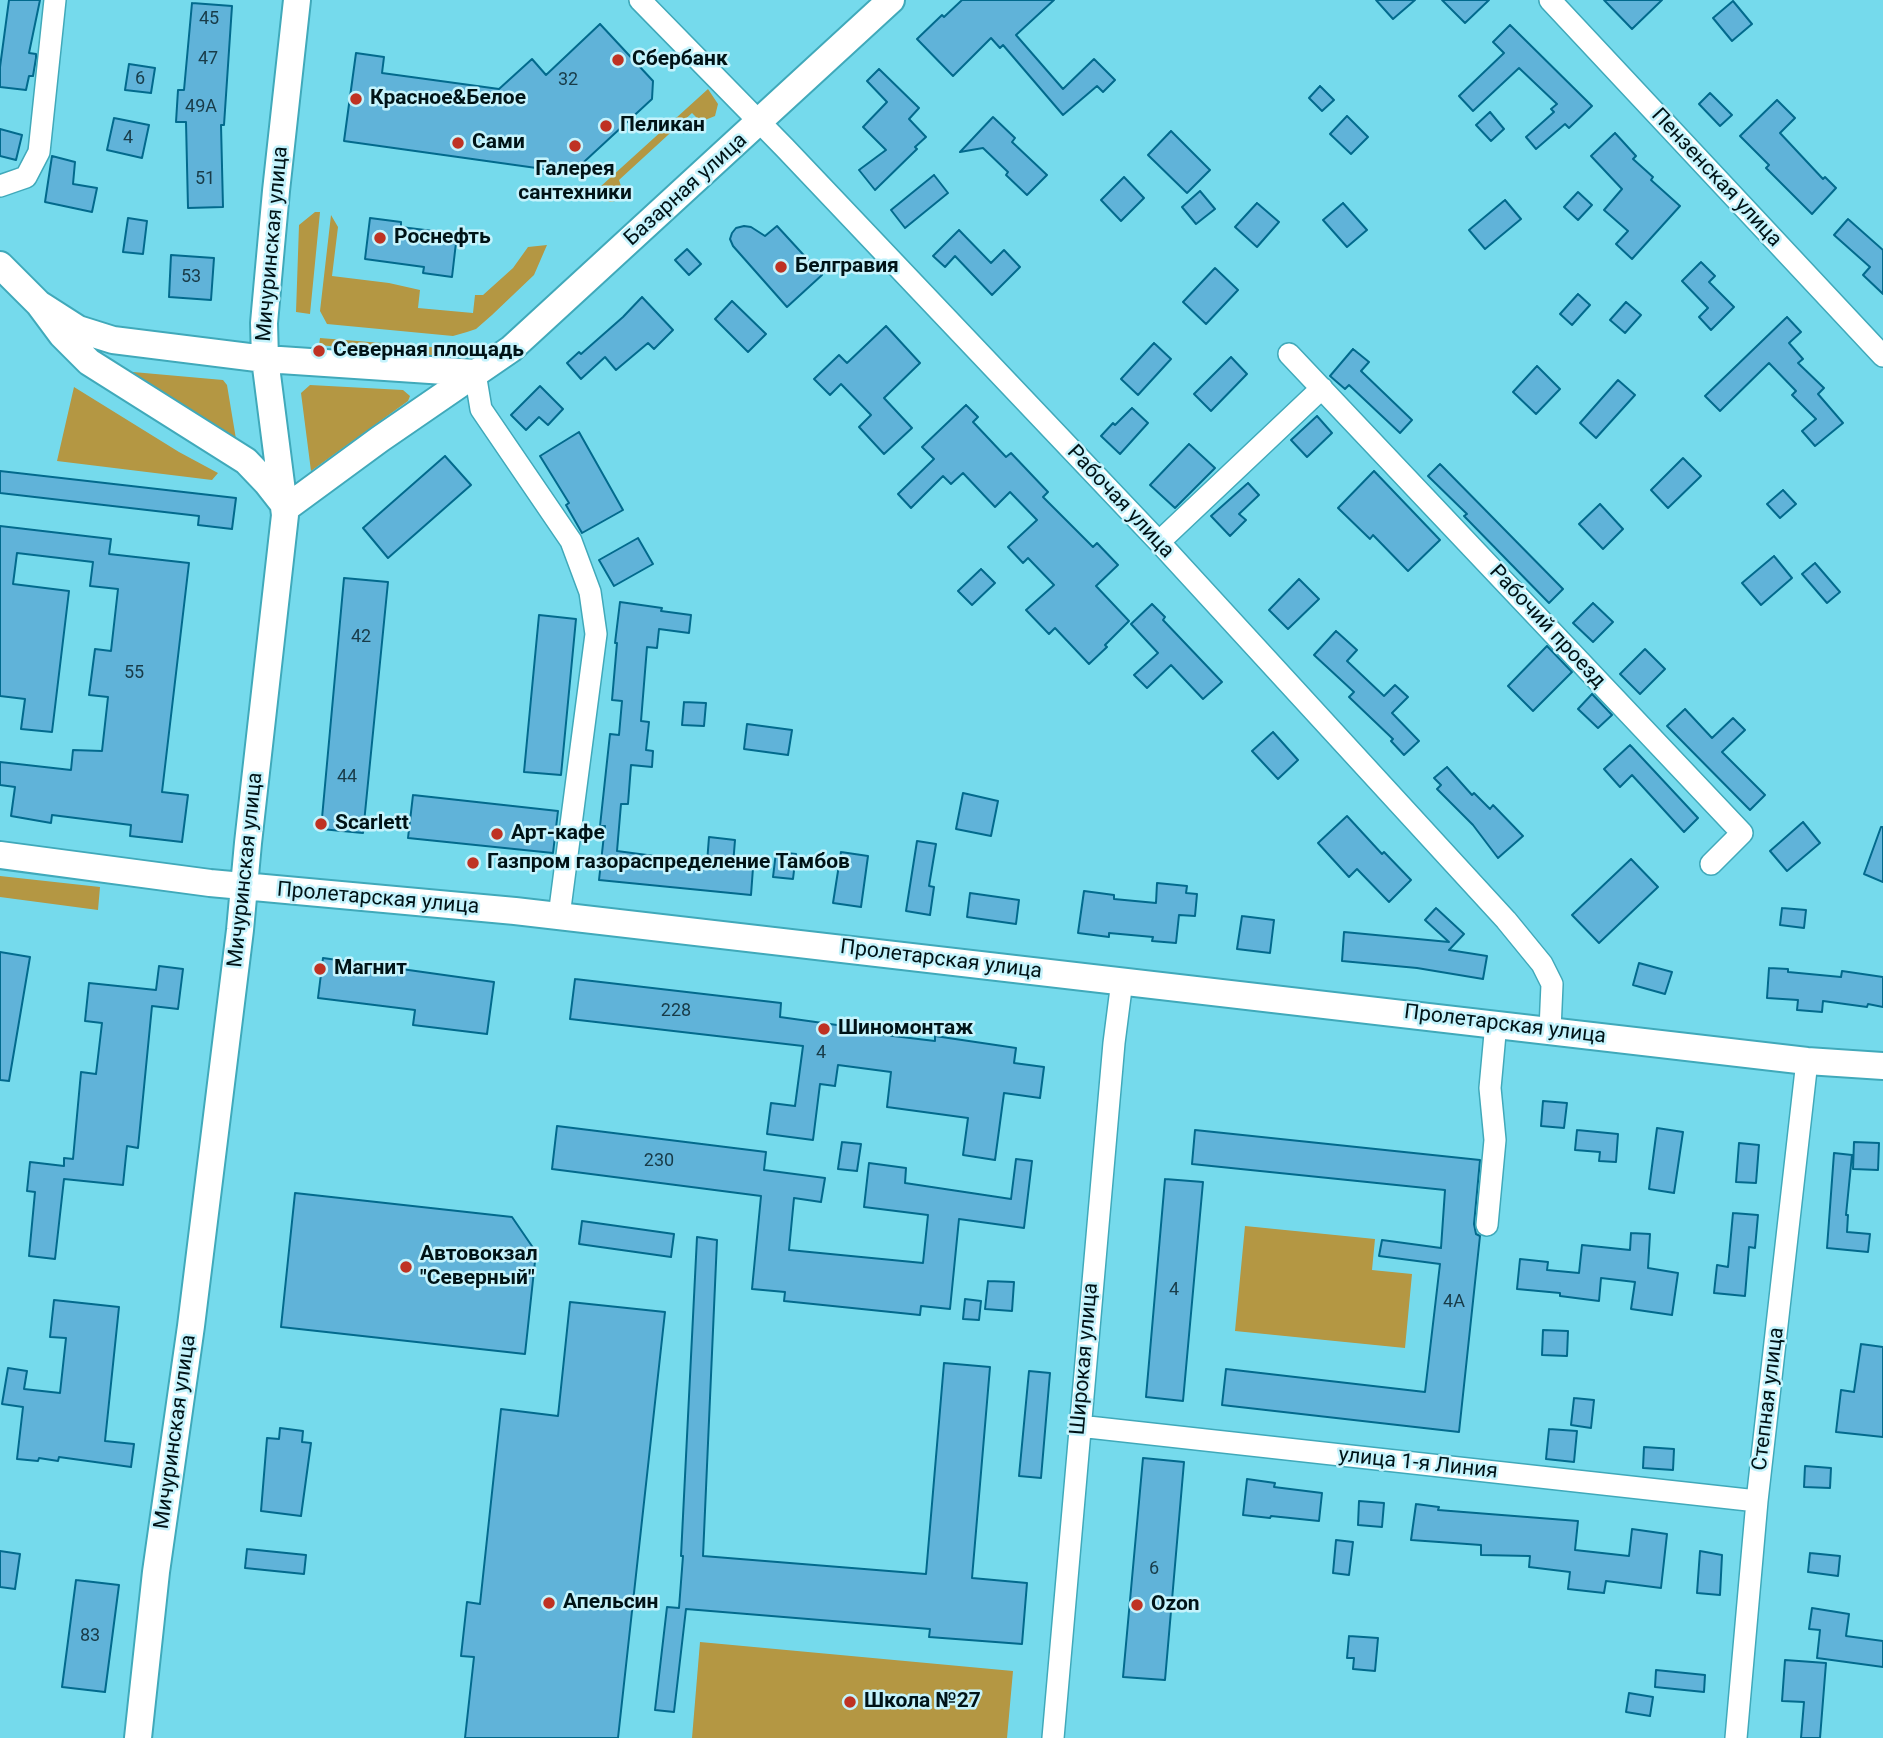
<!DOCTYPE html>
<meta charset="utf-8">
<style>
body{margin:0}
canvas{display:block;background:#75daec}
</style>
<canvas width="1883" height="1738"></canvas>
<script>
const c = document.querySelector('canvas').getContext('2d');
c.lineJoin = 'round';
function fillPath(path, color) { c.fillStyle = color; c.fill(path, 'evenodd'); }
const poly = rows => new Path2D(rows.map(r => 'M' + r).join(''));
function stroke(path, color, width, dash) { c.strokeStyle = color; c.lineWidth = width; c.lineCap = dash ? 'butt' : 'round'; c.setLineDash(dash || []); c.stroke(path); }
function label(font, color, halo, rows, align = 'center') {
  c.font = font + ' Roboto,sans-serif'; c.lineWidth = 5; c.setLineDash([]); c.textBaseline = 'middle'; c.strokeStyle = halo; c.fillStyle = color; for (const [text, x, y, turn = 0] of rows) {
    c.save(); c.translate(x, y); c.rotate((+turn || 0) * Math.PI / 180); c.textAlign = isNaN(turn) ? turn : align; if (halo) c.strokeText(text, 0, 0); c.fillText(text, 0, 0); c.restore();
  }
}
fillPath(poly([
 [708,89,718,104,715,116,705,120,698,119,692,113,619,180,622,189,620,200,610,202,601,197,600,187],
 [315,212,320,212,310,314,296,312,299,225],
 [331,215,338,227,332,276,389,283,420,290,418,308,473,313,475,295,483,295,513,268,528,247,547,245,534,275,492,315,476,329,467,332,453,336,327,324,320,311],
 [320,338,456,349,455,358,319,345],
 [133,372,223,380,227,385,236,439,130,373],
 [310,385,403,390,410,396,408,401,311,471,301,393],
 [74,387,179,452,218,473,212,480,57,461],
 [0,876,100,887,98,910,0,897],
 [1245,1226,1375,1239,1372,1270,1412,1274,1405,1348,1235,1331],
 [700,1642,1013,1671,1007,1738,692,1738]
]), '#b49743');
const building = poly([
 [9,0,40,0,29,53,36,54,36,58,33,76,29,76,26,90,0,87,0,67,9,0],
 [962,0,1054,0,1016,35,1063,89,1094,59,1115,80,1103,92,1097,86,1063,115,1003,45,1000,48,991,38,953,76,917,39,942,15,944,17,962,0],
 [1376,0,1415,0,1393,19,1376,0],
 [1442,0,1489,0,1465,23,1442,0],
 [1604,0,1662,0,1632,29,1604,0],
 [1733,1,1752,24,1732,41,1713,18,1733,1],
 [192,3,232,6,224,125,221,125,223,207,188,208,186,122,176,122,178,90,184,90,192,3],
 [600,24,653,81,652,99,572,173,344,141,356,53,384,57,382,73,499,89,532,59,546,75,600,24],
 [1510,25,1592,106,1569,128,1565,124,1536,149,1526,137,1554,112,1551,109,1557,104,1519,68,1473,111,1459,96,1504,53,1493,42,1510,25],
 [129,64,155,68,151,93,125,90,129,64],
 [879,69,919,108,909,119,926,137,915,147,917,149,875,190,859,170,886,150,863,127,887,102,867,81,879,69],
 [1320,86,1334,100,1322,111,1309,98,1320,86],
 [1710,93,1732,115,1720,126,1699,104,1710,93],
 [1777,100,1795,118,1780,133,1823,179,1825,177,1836,188,1812,214,1766,168,1769,165,1740,136,1777,100],
 [1490,112,1504,129,1491,141,1476,125,1490,112],
 [1347,116,1368,137,1351,154,1330,134,1347,116],
 [993,117,1015,138,1012,142,1047,175,1027,195,1006,175,1008,172,983,148,960,152,993,117],
 [114,118,149,125,142,158,107,150,114,118],
 [0,129,22,135,16,160,0,156,0,129],
 [1171,131,1210,170,1187,193,1148,155,1171,131],
 [1615,133,1636,156,1633,159,1653,177,1651,180,1680,206,1632,259,1616,244,1628,231,1604,210,1622,189,1591,156,1615,133],
 [52,156,75,162,73,184,97,188,92,212,45,202,52,156],
 [934,175,948,193,905,228,891,210,934,175],
 [1124,177,1144,198,1121,221,1101,200,1124,177],
 [1200,191,1215,209,1196,224,1182,207,1200,191],
 [1578,192,1592,205,1578,220,1564,207,1578,192],
 [1505,200,1521,219,1485,249,1469,230,1505,200],
 [1257,203,1279,222,1257,247,1235,227,1257,203],
 [1343,203,1367,230,1347,247,1323,220,1343,203],
 [128,218,147,221,143,254,123,252,128,218],
 [370,218,401,222,401,227,457,234,452,277,423,273,424,267,365,259,370,218],
 [1848,219,1883,250,1883,294,1863,275,1870,267,1834,235,1848,219],
 [744,226,751,227,765,236,777,226,822,275,787,307,733,246,730,239,732,233,736,228,744,226],
 [959,230,991,263,1004,250,1020,267,992,295,955,256,945,267,933,256,959,230],
 [687,249,701,264,689,275,675,260,687,249],
 [171,255,214,258,211,300,169,297,171,255],
 [1701,262,1715,276,1709,282,1734,307,1711,330,1699,317,1708,308,1682,281,1701,262],
 [1215,268,1238,290,1206,324,1183,302,1215,268],
 [1578,294,1590,305,1572,325,1560,314,1578,294],
 [642,297,673,330,654,349,648,343,616,370,605,357,581,379,567,363,579,352,581,354,623,317,642,297],
 [732,301,766,334,748,352,715,319,732,301],
 [1626,302,1641,315,1625,333,1610,320,1626,302],
 [1787,317,1801,332,1789,343,1803,359,1798,363,1824,388,1818,394,1843,423,1815,446,1802,431,1816,419,1792,395,1796,391,1769,363,1720,411,1705,396,1787,317],
 [886,326,920,363,884,398,912,428,884,454,859,427,871,415,841,384,830,395,814,379,839,355,847,363,886,326],
 [1154,343,1171,359,1138,395,1121,379,1154,343],
 [1353,349,1369,362,1361,371,1412,420,1400,433,1349,385,1345,389,1330,376,1353,349],
 [1231,357,1247,374,1211,411,1194,394,1231,357],
 [1537,366,1560,389,1536,414,1513,392,1537,366],
 [1618,380,1635,395,1596,438,1580,423,1618,380],
 [540,386,563,409,548,425,539,417,526,430,511,415,540,386],
 [966,405,978,417,973,422,1006,457,1011,453,1048,492,1043,497,1093,547,1097,543,1118,565,1096,586,1129,621,1105,645,1107,647,1089,664,1055,628,1049,634,1026,610,1054,585,1028,558,1023,563,1008,547,1037,520,1010,492,995,507,963,473,951,484,943,476,911,508,898,494,934,459,922,447,966,405],
 [1132,408,1148,423,1120,454,1101,436,1113,423,1115,425,1132,408],
 [1317,416,1332,433,1307,457,1291,440,1317,416],
 [579,432,623,510,582,533,566,505,569,503,540,456,579,432],
 [1189,444,1215,468,1175,508,1150,485,1189,444],
 [445,456,471,485,388,558,363,528,445,456],
 [1683,458,1701,476,1668,508,1651,490,1683,458],
 [1440,464,1563,589,1549,603,1464,516,1467,514,1428,476,1440,464],
 [0,471,236,498,232,529,198,525,199,516,0,493,0,471],
 [1374,471,1440,540,1408,571,1373,535,1370,539,1338,508,1374,471],
 [1248,483,1259,495,1239,514,1246,520,1230,536,1211,516,1248,483],
 [1783,490,1796,504,1780,518,1767,504,1783,490],
 [1600,504,1623,529,1603,549,1579,524,1600,504],
 [0,526,111,539,109,554,189,563,162,792,188,795,182,842,130,836,131,825,52,815,51,823,11,816,15,787,0,785,0,762,71,770,73,750,102,751,108,697,89,695,95,649,111,651,118,589,90,586,93,562,17,553,13,584,69,591,52,732,21,729,25,699,0,696,0,526],
 [638,538,653,564,614,586,599,560,638,538],
 [1774,556,1792,578,1761,605,1742,583,1774,556],
 [1815,563,1840,592,1827,603,1802,574,1815,563],
 [981,569,995,583,972,605,958,591,981,569],
 [344,578,388,582,363,833,321,829,344,578],
 [1299,579,1319,599,1288,629,1269,610,1299,579],
 [620,602,662,608,661,611,691,615,689,633,659,629,657,648,647,647,641,721,649,722,646,750,653,751,652,767,631,765,628,804,621,804,617,851,707,863,709,837,735,840,733,865,753,868,751,895,599,880,605,826,600,826,610,734,619,735,622,701,612,700,617,643,615,643,620,602],
 [1593,603,1613,622,1593,642,1573,623,1593,603],
 [1152,604,1165,617,1163,620,1222,682,1203,699,1171,665,1147,688,1134,675,1158,653,1131,624,1152,604],
 [539,615,576,619,561,775,524,772,539,615],
 [1336,631,1357,650,1347,661,1384,696,1395,685,1408,697,1392,713,1419,741,1404,755,1391,741,1393,739,1349,697,1354,692,1314,655,1336,631],
 [1547,646,1572,672,1533,711,1508,686,1547,646],
 [1645,649,1665,669,1640,694,1620,674,1645,649],
 [1592,694,1612,715,1598,728,1578,709,1592,694],
 [684,702,706,703,704,726,682,725,684,702],
 [1685,709,1712,738,1733,718,1745,730,1722,752,1765,795,1750,810,1667,726,1685,709],
 [747,724,792,730,788,755,744,749,747,724],
 [1273,732,1298,760,1278,779,1252,751,1273,732],
 [1630,745,1698,818,1684,832,1632,775,1620,787,1604,769,1630,745],
 [1447,767,1472,795,1474,793,1490,809,1493,805,1523,836,1498,858,1473,825,1437,789,1441,785,1434,778,1447,767],
 [963,793,998,801,991,836,956,829,963,793],
 [413,795,558,811,553,853,408,838,413,795],
 [1347,816,1382,854,1384,852,1411,880,1389,902,1357,869,1349,877,1318,843,1347,816],
 [1803,822,1820,843,1787,871,1770,851,1803,822],
 [1881,827,1883,827,1883,882,1864,874,1881,827],
 [917,841,936,844,929,886,934,887,930,915,906,911,917,841],
 [776,852,796,854,793,879,773,877,776,852],
 [841,852,868,856,861,907,833,903,841,852],
 [1631,859,1658,887,1599,943,1572,915,1631,859],
 [1157,883,1187,886,1186,893,1197,894,1195,916,1179,915,1176,943,1152,941,1153,937,1109,933,1109,937,1078,933,1084,891,1114,895,1114,899,1156,903,1157,883],
 [970,893,1019,900,1016,924,967,917,970,893],
 [1436,908,1464,934,1449,950,1487,956,1483,979,1417,968,1342,961,1344,932,1449,942,1425,920,1436,908],
 [1782,908,1806,910,1804,928,1780,925,1782,908],
 [1242,916,1274,920,1270,953,1237,949,1242,916],
 [0,952,30,957,9,1081,0,1080,0,952],
 [323,958,494,982,487,1034,413,1025,415,1010,318,998,323,958],
 [1639,963,1672,972,1665,994,1633,985,1639,963],
 [159,966,183,969,178,1009,152,1006,138,1148,127,1146,123,1185,64,1179,55,1259,29,1256,35,1192,27,1191,30,1162,64,1166,64,1158,73,1159,81,1072,96,1074,102,1023,85,1021,89,983,156,990,159,966],
 [1769,968,1788,969,1788,972,1841,977,1842,971,1883,977,1883,1007,1868,1004,1867,1007,1823,1001,1822,1012,1797,1010,1798,1000,1767,998,1769,968],
 [575,979,781,1003,780,1017,844,1026,843,1030,935,1041,935,1036,1016,1048,1014,1063,1044,1067,1040,1098,1004,1093,995,1160,963,1155,968,1118,887,1107,891,1072,838,1065,835,1086,820,1084,813,1140,767,1134,771,1103,795,1106,803,1046,570,1019,575,979],
 [1543,1101,1567,1103,1564,1128,1541,1126,1543,1101],
 [557,1126,766,1152,764,1170,825,1178,821,1202,794,1198,789,1250,923,1263,928,1215,864,1207,869,1163,906,1168,905,1183,1011,1199,1016,1159,1032,1161,1024,1228,959,1219,950,1309,921,1306,920,1315,784,1301,785,1292,752,1289,761,1196,552,1169,557,1126],
 [1657,1128,1683,1132,1674,1193,1649,1189,1657,1128],
 [1195,1130,1480,1160,1474,1224,1476,1234,1480,1236,1459,1432,1222,1405,1226,1369,1425,1392,1440,1264,1379,1256,1382,1240,1441,1248,1445,1190,1192,1164,1195,1130],
 [1577,1130,1618,1134,1616,1162,1599,1161,1600,1152,1575,1150,1577,1130],
 [842,1142,861,1144,857,1171,838,1169,842,1142],
 [1854,1142,1879,1143,1878,1170,1853,1169,1854,1142],
 [1739,1143,1759,1145,1756,1183,1736,1182,1739,1143],
 [1834,1153,1852,1155,1846,1215,1848,1215,1847,1232,1870,1234,1868,1252,1827,1248,1834,1153],
 [1165,1179,1203,1182,1183,1401,1146,1397,1165,1179],
 [295,1193,512,1217,536,1252,525,1354,281,1327,295,1193],
 [1733,1213,1758,1215,1755,1248,1749,1247,1745,1296,1714,1293,1717,1265,1728,1267,1733,1213],
 [582,1221,674,1234,671,1257,579,1244,582,1221],
 [1631,1233,1650,1234,1648,1268,1678,1273,1672,1315,1631,1309,1635,1282,1601,1278,1599,1301,1560,1296,1560,1293,1517,1289,1520,1259,1548,1262,1547,1270,1579,1273,1582,1245,1630,1250,1631,1233],
 [697,1237,717,1240,703,1556,926,1574,944,1363,990,1367,972,1578,1027,1583,1022,1644,929,1637,930,1629,686,1609,674,1712,655,1710,667,1607,679,1608,683,1556,681,1556,697,1237],
 [988,1281,1014,1282,1012,1311,985,1309,988,1281],
 [965,1299,981,1301,979,1320,963,1319,965,1299],
 [54,1300,119,1307,105,1441,134,1444,131,1467,59,1457,58,1461,39,1458,38,1461,17,1459,23,1407,2,1404,8,1368,27,1371,24,1389,60,1393,66,1338,50,1337,54,1300],
 [570,1302,665,1312,618,1738,465,1738,474,1657,461,1656,467,1602,480,1604,501,1409,558,1416,570,1302],
 [1543,1330,1568,1331,1567,1356,1542,1355,1543,1330],
 [1861,1344,1883,1347,1883,1437,1836,1432,1841,1390,1854,1392,1861,1344],
 [1029,1371,1050,1373,1041,1478,1019,1476,1029,1371],
 [1574,1398,1594,1400,1591,1428,1571,1425,1574,1398],
 [280,1428,303,1431,302,1442,311,1443,301,1516,261,1511,267,1438,279,1439,280,1428],
 [1549,1429,1577,1431,1574,1462,1546,1459,1549,1429],
 [1644,1447,1674,1449,1673,1470,1643,1468,1644,1447],
 [1143,1458,1184,1462,1165,1680,1123,1677,1143,1458],
 [1805,1466,1831,1468,1830,1488,1804,1487,1805,1466],
 [1247,1479,1275,1483,1274,1487,1322,1493,1319,1521,1271,1516,1270,1518,1243,1515,1247,1479],
 [1359,1501,1384,1503,1382,1527,1358,1525,1359,1501],
 [1416,1504,1439,1507,1438,1510,1578,1521,1575,1550,1629,1556,1632,1529,1667,1534,1661,1588,1606,1581,1604,1593,1568,1589,1570,1572,1529,1567,1530,1556,1481,1555,1481,1545,1411,1540,1416,1504],
 [1336,1540,1353,1542,1349,1575,1333,1573,1336,1540],
 [247,1549,306,1555,304,1574,245,1568,247,1549],
 [0,1551,20,1554,15,1589,0,1587,0,1551],
 [1700,1551,1722,1555,1720,1595,1697,1593,1700,1551],
 [1810,1553,1840,1556,1838,1576,1808,1572,1810,1553],
 [76,1580,119,1585,105,1692,62,1687,76,1580],
 [1812,1608,1849,1614,1846,1636,1883,1641,1883,1667,1817,1658,1820,1630,1809,1629,1812,1608],
 [1349,1636,1378,1638,1375,1671,1353,1669,1354,1658,1347,1658,1349,1636],
 [1785,1660,1826,1663,1820,1738,1801,1738,1804,1702,1782,1701,1785,1660],
 [1656,1670,1705,1675,1704,1692,1655,1687,1656,1670],
 [1629,1693,1653,1697,1650,1716,1626,1712,1629,1693]
]);
fillPath(building, '#60b3d9');
stroke(building, '#026a8d', 2);
const minor = poly([
 [640,0,785,148,1159,542,1506,920,1542,964,1552,984,1550,1030],
 [1550,0,1883,356],
 [0,186,26,177,39,152,55,0],
 [1289,354,1742,833,1711,864],
 [475,373,481,409,571,541,590,592,596,634,559,916],
 [1159,542,1322,388],
 [1487,1225,1495,1140,1490,1088,1496,1023],
 [1079,1426,1757,1501],
 [1053,1738,1114,1043,1122,981],
 [1736,1738,1757,1501,1807,1061]
]);
const major = poly([
 [0,265,39,304,62,335,89,362,246,461,267,483,285,506],
 [39,304,78,329,113,340,265,359,475,373],
 [286,508,380,439,511,349,891,0],
 [0,855,210,883,515,911,1807,1061,1883,1066],
 [138,1738,156,1572,191,1326,240,930,248,843,285,515,265,359,264,323,276,191,297,0]
]);
stroke(minor, '#40a9ba', 24);
stroke(major, '#40a9ba', 30);
stroke(minor, '#fff', 21);
stroke(major, '#fff', 26);
for (const [x, y, r, color] of [
 [618,60,7,"#bf3223"],
 [356,99,7,"#bf3223"],
 [606,126,7,"#bf3223"],
 [458,143,7,"#bf3223"],
 [575,146,7,"#bf3223"],
 [380,238,7,"#bf3223"],
 [781,267,7,"#bf3223"],
 [319,351,7,"#bf3223"],
 [321,824,7,"#bf3223"],
 [497,834,7,"#bf3223"],
 [473,863,7,"#bf3223"],
 [320,969,7,"#bf3223"],
 [824,1029,7,"#bf3223"],
 [406,1267,7,"#bf3223"],
 [549,1603,7,"#bf3223"],
 [1137,1605,7,"#bf3223"],
 [850,1702,7,"#bf3223"]
]) { const dot = new Path2D(); dot.arc(x, y, r, 0, 2 * Math.PI); c.fillStyle = color; c.fill(dot); stroke(dot, '#c5f3fc', 2.5); }
label('18px', '#183b48', null, [
 ["45",209,19],
 ["47",208,59],
 ["6",140,79],
 ["32",568,80],
 ["49А",201,107],
 ["4",128,138],
 ["51",205,179],
 ["53",191,277],
 ["42",361,637],
 ["55",134,673],
 ["44",347,777],
 ["228",676,1011],
 ["4",821,1053],
 ["230",659,1161],
 ["4",1174,1290],
 ["4А",1454,1302],
 ["6",1154,1569],
 ["83",90,1636]
]);
label('bold 21px', '#001317', '#c5f3fc', [
 ["Сбербанк",632,60],
 ["Красное&Белое",370,99],
 ["Пеликан",620,126],
 ["Сами",472,143],
 ["Галерея",575,170,"center"],
 ["сантехники",575,194,"center"],
 ["Роснефть",394,238],
 ["Белгравия",795,267],
 ["Северная площадь",333,351],
 ["Scarlett",335,824],
 ["Арт-кафе",511,834],
 ["Газпром газораспределение Тамбов",487,863],
 ["Магнит",334,969],
 ["Шиномонтаж",838,1029],
 ["Автовокзал",420,1255],
 ["\"Северный\"",420,1279],
 ["Апельсин",563,1603],
 ["Ozon",1151,1605],
 ["Школа №27",864,1702]
], 'left');
label('21px', '#001317', '#c5f3fc', [
 ["Пензенская улица",1716,178,47],
 ["Базарная улица",686,190,-42],
 ["Мичуринская улица",273,244,-85],
 ["Рабочая улица",1120,502,47],
 ["Рабочий проезд",1547,627,47],
 ["Мичуринская улица",246,870,-84],
 ["Пролетарская улица",378,899,5],
 ["Пролетарская улица",941,960,7],
 ["Пролетарская улица",1505,1025,7],
 ["Широкая улица",1085,1359,-85],
 ["Степная улица",1769,1399,-83],
 ["Мичуринская улица",176,1432,-82],
 ["улица 1-я Линия",1418,1464,6]
]);
</script>
